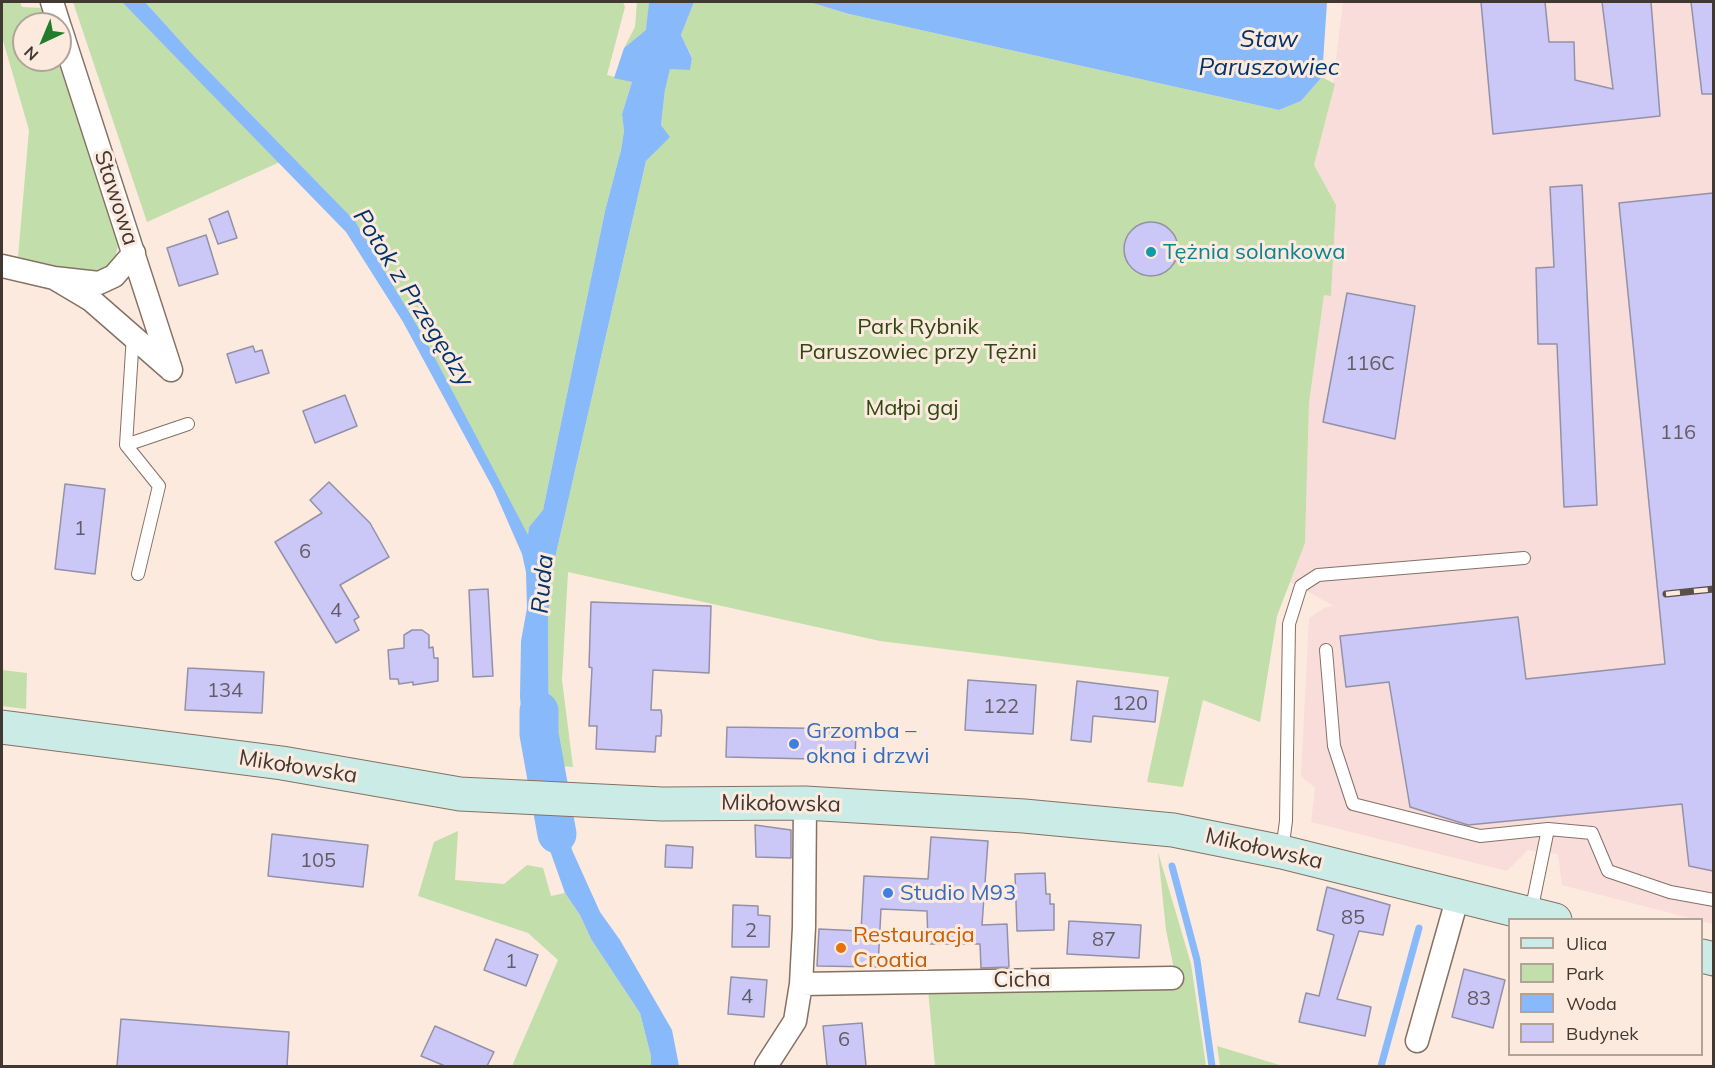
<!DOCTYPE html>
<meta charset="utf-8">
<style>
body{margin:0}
#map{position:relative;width:1715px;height:1068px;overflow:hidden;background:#fdeade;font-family:Mulish,sans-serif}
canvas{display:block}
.frame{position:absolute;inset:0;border:3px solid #413832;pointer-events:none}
.legend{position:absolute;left:1508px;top:918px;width:195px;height:138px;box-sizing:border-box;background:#fdeade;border:2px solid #b2a399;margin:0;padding:8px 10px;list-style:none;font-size:18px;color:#413832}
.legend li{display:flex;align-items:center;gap:12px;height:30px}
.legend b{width:30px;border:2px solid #b2a399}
.north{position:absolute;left:12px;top:12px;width:60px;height:60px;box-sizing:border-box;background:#fdeade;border:2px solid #b2a399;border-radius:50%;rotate:224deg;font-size:16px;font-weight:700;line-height:24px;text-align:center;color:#413832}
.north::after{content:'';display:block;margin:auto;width:21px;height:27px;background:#217c2b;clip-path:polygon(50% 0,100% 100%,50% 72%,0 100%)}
</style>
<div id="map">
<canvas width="1715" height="1068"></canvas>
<div class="frame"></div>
<ul class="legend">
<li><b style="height:8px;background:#caebe6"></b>Ulica</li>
<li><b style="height:16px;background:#c2deaa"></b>Park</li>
<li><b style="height:16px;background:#87b9fb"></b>Woda</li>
<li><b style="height:16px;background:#cbc7f6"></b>Budynek</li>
</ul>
<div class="north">N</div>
</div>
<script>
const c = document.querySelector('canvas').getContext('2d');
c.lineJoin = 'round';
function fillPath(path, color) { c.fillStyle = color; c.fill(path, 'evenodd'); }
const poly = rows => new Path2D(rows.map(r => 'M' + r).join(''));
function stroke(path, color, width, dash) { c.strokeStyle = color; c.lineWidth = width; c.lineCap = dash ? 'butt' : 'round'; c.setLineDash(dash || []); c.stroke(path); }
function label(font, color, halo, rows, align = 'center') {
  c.font = font + ' Mulish,sans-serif'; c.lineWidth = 6; c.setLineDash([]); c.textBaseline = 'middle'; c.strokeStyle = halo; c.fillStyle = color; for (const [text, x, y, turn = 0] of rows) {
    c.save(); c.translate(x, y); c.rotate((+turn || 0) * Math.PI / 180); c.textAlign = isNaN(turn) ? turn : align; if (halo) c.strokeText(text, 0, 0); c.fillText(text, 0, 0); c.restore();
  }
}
fillPath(poly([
 [1343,2,1713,2,1713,924,1562,885,1558,854,1528,850,1507,871,1311,822,1315,788,1301,776,1309,618,1326,607,1334,606,1290,582,1305,543,1309,403,1324,294,1331,296,1336,205,1314,165,1331,100]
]), '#f8ddda');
fillPath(poly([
 [2,2,20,2,22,7,42,8,47,24,24,24,24,60,58,60,118,246,115,258,104,269,93,274,18,257,29,130,2,37],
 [73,2,122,2,280,162,147,222],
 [145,2,623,2,625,7,607,75,632,82,622,114,624,131,621,150,605,211,543,510,529,527,528,537,425,339,355,221,193,55],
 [637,2,649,2,647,30,624,48,635,27],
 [694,2,809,2,849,14,1279,110,1301,101,1322,77,1335,84,1314,165,1336,205,1331,296,1324,295,1309,403,1305,543,1277,616,1260,722,1203,700,1183,787,1147,782,1169,677,880,641,568,572,562,680,573,767,549,765,548,615,555,558,646,161,669,137,661,125,665,90,670,68,690,70,692,57,681,35],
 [2,670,27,673,26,709,2,706],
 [458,831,455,880,504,884,527,865,543,868,551,896,565,893,580,915,591,939,640,1013,651,1056,651,1066,512,1066,558,960,528,933,418,896,434,842],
 [1158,852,1191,964,1206,1066,935,1066,928,989,1174,969,1166,930],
 [1217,1046,1283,1066,1220,1066]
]), '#c2deaa');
fillPath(poly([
 [122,2,145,2,193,55,355,221,425,339,528,535,529,527,543,510,605,211,621,150,624,131,622,114,632,82,614,78,624,48,646,30,649,2,694,2,681,35,692,58,690,70,670,69,665,90,661,125,670,137,646,161,555,558,548,615,549,765,526,762,520,697,521,641,527,608,526,572,522,554,494,490,403,322,346,232],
 [809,2,1327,2,1322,77,1301,101,1279,110,849,14],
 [536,811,563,813,572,850,600,912,620,940,672,1030,679,1066,651,1066,651,1056,640,1013,591,939,580,915,565,893]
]), '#87b9fb');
stroke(poly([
 [1172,866,1197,960,1212,1066],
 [1381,1066,1419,928]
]), '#87b9fb', 7);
stroke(poly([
 [539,711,539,734,557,834]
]), '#87b9fb', 39);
const building = poly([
 [1481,2,1545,2,1549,42,1574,42,1575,80,1613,89,1602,2,1651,2,1660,116,1493,134,1481,2],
 [1691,2,1713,2,1713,94,1702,94,1691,2],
 [1582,185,1597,505,1564,507,1557,344,1538,344,1536,268,1554,267,1550,187,1582,185],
 [1713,193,1713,871,1689,866,1682,804,1468,825,1410,807,1389,682,1346,687,1340,636,1518,617,1526,679,1665,664,1619,203,1713,193],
 [228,211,237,238,218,244,209,219,228,211],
 '1124 249a27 27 0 1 1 54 0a27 27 0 1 1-54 0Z',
 [206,235,218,274,179,286,167,248,206,235],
 [1347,293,1415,306,1395,439,1323,422,1347,293],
 [253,346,255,352,262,350,269,373,236,383,227,354,253,346],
 [345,395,357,426,315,443,303,411,345,395],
 [329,482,370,523,389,557,340,585,359,617,354,620,359,630,336,643,275,542,322,513,310,500,329,482],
 [65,484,105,489,95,574,55,569,65,484],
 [488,589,493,676,473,677,469,590,488,589],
 [591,602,711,606,709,673,653,670,651,710,661,710,662,717,661,736,656,736,655,752,596,749,597,726,589,726,592,668,589,667,591,602],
 [412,630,422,630,429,635,429,648,433,647,434,658,438,658,438,681,413,685,413,682,399,684,398,679,390,679,388,650,404,648,404,635,412,630],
 [188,668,264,672,262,713,185,710,188,668],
 [968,680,1036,685,1033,734,965,730,968,680],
 [1077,681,1158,691,1155,722,1093,716,1091,742,1071,740,1077,681],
 [727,727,856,729,855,760,726,757,727,727],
 [755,825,791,830,791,858,756,857,755,825],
 [272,834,368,845,363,887,268,876,272,834],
 [931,837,988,841,982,925,1007,924,1009,967,981,968,980,944,928,944,927,911,881,909,878,967,817,966,819,929,861,931,864,876,928,879,931,837],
 [666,845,693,847,692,868,665,867,666,845],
 [1045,873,1046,894,1050,894,1050,904,1054,904,1054,930,1017,931,1015,874,1045,873],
 [1327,887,1390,905,1383,935,1359,931,1337,999,1371,1007,1365,1036,1299,1022,1306,993,1319,996,1334,935,1317,930,1327,887],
 [733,905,758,906,758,915,770,916,769,947,732,947,733,905],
 [1069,921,1141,925,1139,958,1067,954,1069,921],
 [496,939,538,955,526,986,484,970,496,939],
 [1464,969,1505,980,1493,1028,1452,1017,1464,969],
 [731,977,767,980,764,1017,728,1014,731,977],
 [121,1019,289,1032,287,1066,117,1066,121,1019],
 [862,1023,866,1066,827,1066,823,1026,862,1023],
 [435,1026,494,1052,487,1066,445,1066,421,1056,435,1026]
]);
fillPath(building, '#cbc7f6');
stroke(building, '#9391a7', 1.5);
const service = poly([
 [126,445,133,335],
 [138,574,159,486,126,445,188,424],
 [1326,650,1334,746,1353,804,1480,836,1548,829],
 [1282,851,1286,821,1289,624,1301,586,1318,575,1524,558],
 [1531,912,1548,829,1592,833,1608,871,1670,892,1714,900]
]);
const minor = poly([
 [52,2,59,24],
 [60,27,171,370],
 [2,266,54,278,99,283,114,276,134,253],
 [54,278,91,300,170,369],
 [805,803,804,927,801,984,1172,978],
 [1417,1041,1458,896],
 [766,1066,795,1021,801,984]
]);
const secondary = poly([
 [2,727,282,763,460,794,662,804,805,803,1024,816,1173,830,1282,852,1555,920],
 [1702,956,1714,959]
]);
stroke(service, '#857163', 14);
stroke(minor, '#857163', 25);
stroke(secondary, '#857163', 35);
stroke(service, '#fff', 12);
stroke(minor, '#fff', 22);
stroke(secondary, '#caebe6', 33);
const rail = poly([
 [1666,594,1714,589]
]);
stroke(rail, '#5a4f49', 7);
stroke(rail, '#fdeade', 4.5, [14]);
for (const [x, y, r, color] of [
 [1151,252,6,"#0f9aa8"],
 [794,744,6,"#3f7fe0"],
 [888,893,6,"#3f7fe0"],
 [841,948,6,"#e8710a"]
]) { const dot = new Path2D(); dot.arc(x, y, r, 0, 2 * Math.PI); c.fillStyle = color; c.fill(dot); stroke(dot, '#fdeade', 2); }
label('20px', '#645c63', null, [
 ["116C",1370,364],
 ["116",1678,433],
 ["1",80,529],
 ["6",305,552],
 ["4",336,611],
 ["134",225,691],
 ["120",1130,704],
 ["122",1001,707],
 ["105",318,861],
 ["85",1353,918],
 ["2",751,931],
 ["87",1104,940],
 ["1",511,962],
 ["4",747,997],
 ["83",1479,999],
 ["6",844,1040]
]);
label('22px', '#413832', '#fdeade', [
 ["Stawowa",116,198,72],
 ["Mikołowska",298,767,9],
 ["Mikołowska",781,804,1],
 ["Mikołowska",1264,849,13],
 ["Cicha",1022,980,-1]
]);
label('22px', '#0d838f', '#fdeade', [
 ["Tężnia solankowa",1163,252]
], 'left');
label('22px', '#2f4712', '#fdeade', [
 ["Park Rybnik",918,327],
 ["Paruszowiec przy Tężni",918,352],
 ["Małpi gaj",912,408]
]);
label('22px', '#366cbe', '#fdeade', [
 ["Grzomba –",806,731],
 ["okna i drzwi",806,756],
 ["Studio M93",900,893]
], 'left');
label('22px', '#c56008', '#fdeade', [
 ["Restauracja",853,935],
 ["Croatia",853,960]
], 'left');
label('italic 24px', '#01336c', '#fdeade', [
 ["Staw",1269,40],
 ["Paruszowiec",1269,68],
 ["Potok z Przegędzy",413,298,58],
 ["Ruda",543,584,-85]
]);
</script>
